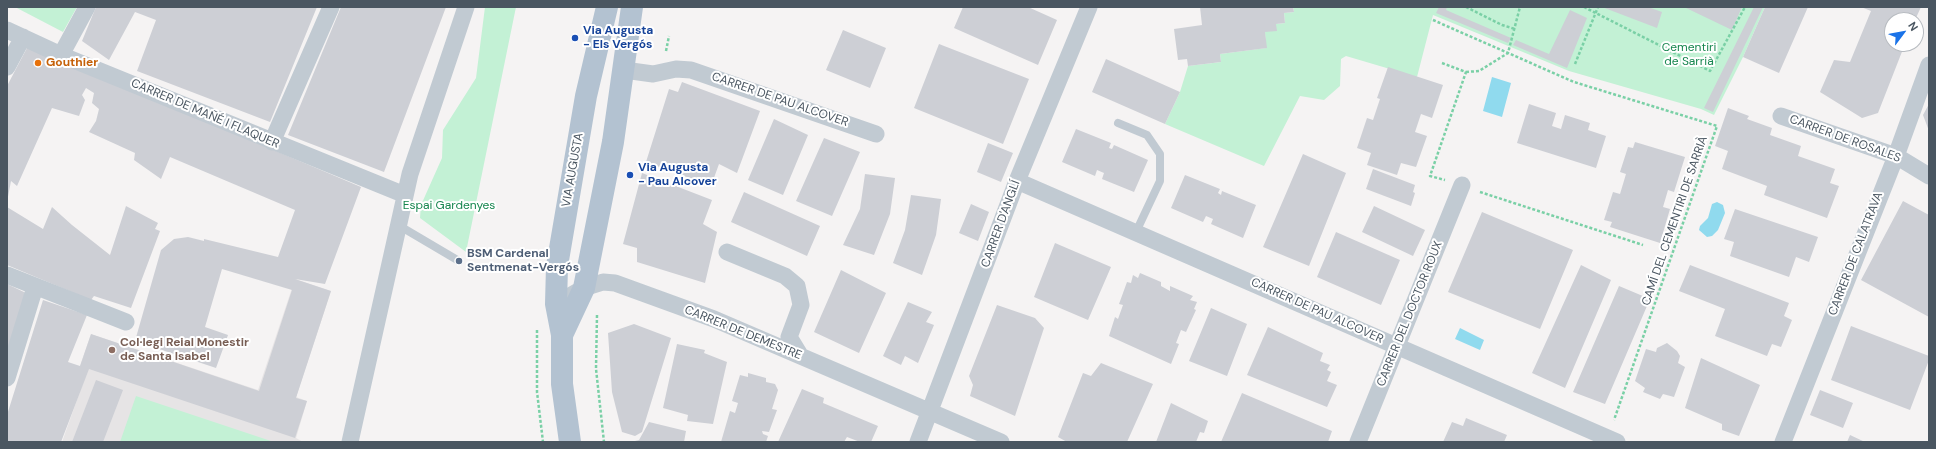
<!DOCTYPE html>
<meta charset="utf-8">
<style>
body{margin:0}
#map{position:relative;width:1936px;height:449px;overflow:hidden;background:#f5f3f3;font-family:"DM Sans",sans-serif}
canvas{display:block}
.frame{position:absolute;inset:0;border:8px solid #4a5661;pointer-events:none}
.north{position:absolute;left:1884px;top:12px;width:40px;height:40px;box-sizing:border-box;background:#fff;border:1px solid #b7bbc0;border-radius:50%;rotate:58deg;font-size:11px;font-weight:700;line-height:16px;text-align:center;color:#4a5661}
.north::after{content:'';display:block;margin:auto;width:14px;height:18px;background:#1a73e8;clip-path:polygon(50% 0,100% 100%,50% 72%,0 100%)}
</style>
<div id="map">
<canvas width="1936" height="449"></canvas>
<div class="frame"></div>
<div class="north">N</div>
</div>
<script>
const c = document.querySelector('canvas').getContext('2d');
c.lineJoin = 'round';
function fillPath(path, color) { c.fillStyle = color; c.fill(path, 'evenodd'); }
const poly = rows => new Path2D(rows.map(r => 'M' + r).join(''));
function stroke(path, color, width, dash) { c.strokeStyle = color; c.lineWidth = width; c.lineCap = dash ? 'butt' : 'round'; c.setLineDash(dash || []); c.stroke(path); }
function label(font, color, halo, rows, align = 'center') {
  c.font = font + ' "DM Sans",sans-serif'; c.lineWidth = 4; c.setLineDash([]); c.textBaseline = 'middle'; c.strokeStyle = halo; c.fillStyle = color; for (const [text, x, y, turn = 0] of rows) {
    c.save(); c.translate(x, y); c.rotate((+turn || 0) * Math.PI / 180); c.textAlign = isNaN(turn) ? turn : align; if (halo) c.strokeText(text, 0, 0); c.fillText(text, 0, 0); c.restore();
  }
}
fillPath(poly([
 [295,279,331,291,296,397,307,401,296,438,303,442,62,442,88,369,80,366,91,334,258,390]
]), '#e6e4e5');
fillPath(poly([
 [15,7,77,7,63,32],
 [485,7,516,7,466,252,420,218,421,205,442,158,443,130,476,78],
 [1293,7,1765,7,1743,57,1714,115,1701,109,1569,71,1433,15,1417,77,1346,56,1341,59,1340,86,1324,100,1300,96,1264,166,1165,124,1180,92,1188,66,1221,62,1220,54,1266,48,1265,32,1276,24,1285,23,1284,13,1294,12],
 [136,396,274,442,120,442]
]), '#c3f1d5');
fillPath(poly([
 [1492,77,1511,83,1502,117,1483,111],
 [1717,202,1723,205,1725,213,1718,230,1712,236,1707,237,1699,230,1700,226,1708,218,1712,204],
 [1460,328,1484,340,1480,350,1455,339]
]), '#90daee');
fillPath(poly([
 [96,7,317,7,270,122,137,71,156,20,135,12,109,60,82,41],
 [341,7,446,7,384,172,288,135],
 [963,7,1028,7,1057,20,1038,65,954,28],
 [1200,7,1293,7,1294,12,1284,13,1285,23,1276,24,1277,31,1265,32,1267,48,1220,54,1221,62,1188,66,1187,59,1178,60,1174,29,1202,25],
 [1439,7,1447,7,1446,10,1511,38,1508,43,1436,13],
 [1602,7,1648,7,1662,12,1657,28],
 [1684,7,1723,8,1742,7,1732,30],
 [1754,7,1763,7,1713,112,1704,108],
 [1765,7,1808,7,1779,73,1743,57],
 [1861,7,1921,7,1915,20,1892,20,1892,44,1905,44,1878,113,1862,118,1820,92,1834,60,1850,62,1871,11],
 [1570,10,1587,18,1567,68,1513,45,1516,40,1549,54],
 [843,30,886,48,870,88,826,70],
 [939,44,1029,79,1003,144,914,108],
 [28,46,361,187,325,284,295,279,331,291,296,398,307,401,295,438,89,369,61,442,7,442,7,415,43,300,87,315,68,362,80,366,91,334,259,391,292,290,222,269,205,327,228,335,216,368,135,341,161,250,174,239,188,237,204,241,204,239,278,257,295,210,170,157,161,179,134,160,135,153,89,132,96,121,99,109,92,103,94,93,86,88,82,95,85,100,79,116,52,108,17,186,11,181,7,202,7,86],
 [1106,59,1180,92,1165,124,1092,92],
 [1388,67,1443,85,1432,118,1421,114,1415,132,1427,136,1416,167,1401,163,1397,175,1367,165,1371,153,1357,148,1367,118,1373,120,1380,99,1377,98],
 [682,82,760,111,737,173,719,164,711,186,646,162,669,89,678,92],
 [1529,104,1556,113,1552,126,1561,129,1565,115,1590,123,1588,130,1606,136,1596,168,1517,143],
 [1929,104,1929,131,1923,115],
 [1728,108,1749,116,1747,119,1772,128,1770,135,1801,146,1798,156,1835,169,1830,183,1839,186,1827,218,1764,195,1767,186,1722,169,1728,151,1715,146],
 [774,119,808,135,783,195,748,180],
 [1076,129,1111,143,1109,148,1112,149,1114,145,1148,160,1134,192,1102,179,1104,173,1097,170,1095,176,1062,162],
 [824,138,860,152,832,216,796,201],
 [1635,142,1685,157,1674,192,1668,190,1663,207,1670,209,1660,243,1610,227,1612,222,1604,220,1613,192,1620,194,1626,174,1620,172,1628,147,1633,148],
 [988,143,1013,153,1001,182,977,172],
 [1303,154,1346,173,1309,266,1263,247],
 [1373,169,1415,185,1413,192,1415,193,1411,206,1366,189],
 [642,173,712,200,703,224,717,232,705,283,637,262,637,248,623,244],
 [865,174,895,178,890,214,874,255,843,245,860,209],
 [1185,175,1220,189,1218,193,1221,195,1222,191,1256,205,1243,238,1211,224,1213,219,1206,216,1203,222,1171,208],
 [744,192,820,226,807,256,731,222],
 [911,195,941,199,936,235,922,275,893,263,905,230],
 [1903,201,1929,215,1929,317,1861,280],
 [971,204,989,212,978,241,959,233],
 [126,206,158,223,155,229,160,231,131,308,94,296,91,300,7,265,7,207,43,229,52,207,72,225,110,255],
 [1374,206,1425,230,1413,256,1362,232],
 [1735,209,1818,237,1809,262,1796,257,1789,277,1730,256,1734,242,1724,239],
 [1482,212,1573,250,1540,329,1448,292],
 [1336,232,1400,260,1381,305,1317,277],
 [1055,243,1111,267,1088,320,1034,297],
 [1581,265,1611,280,1565,388,1532,373],
 [1690,265,1789,303,1784,316,1792,320,1781,347,1772,344,1767,356,1715,336,1725,309,1679,291],
 [841,270,886,293,859,353,814,332],
 [1140,273,1161,282,1161,286,1170,291,1170,286,1193,296,1190,300,1197,302,1194,309,1196,310,1186,332,1181,330,1176,343,1179,344,1171,364,1109,336,1115,317,1118,319,1123,305,1119,304,1127,282,1131,283,1133,275,1138,278],
 [7,284,26,293,7,353],
 [1619,286,1650,299,1605,404,1573,392],
 [908,302,932,312,926,322,934,325,918,363,905,356,901,365,883,356],
 [997,305,1035,318,1044,328,1015,416,970,396,973,385,969,376],
 [1211,308,1247,324,1227,376,1189,361],
 [634,324,671,338,642,432,635,436,622,432,612,392,608,333],
 [1851,326,1929,356,1929,360,1910,410,1831,380],
 [1268,327,1323,353,1320,361,1330,365,1327,370,1331,372,1327,381,1337,385,1327,407,1247,375],
 [1667,343,1677,351,1680,356,1678,363,1685,367,1674,397,1663,394,1660,399,1643,392,1645,388,1635,381,1646,349,1656,352,1657,348],
 [677,344,705,350,704,353,727,362,713,424,687,421,688,415,663,408],
 [1701,358,1760,385,1739,436,1722,430,1722,424,1685,408],
 [1101,363,1153,384,1127,442,1067,442,1058,437,1083,373,1091,376],
 [748,373,766,378,766,382,775,384,778,390,772,409,777,410,769,432,762,431,763,434,768,436,766,442,721,442,730,411,735,413,738,403,732,401,740,375,748,377],
 [96,380,123,390,103,442,72,442],
 [802,389,824,398,823,403,878,426,871,442,860,442,847,437,844,442,778,442],
 [1820,390,1853,403,1843,428,1810,415],
 [1242,393,1332,431,1328,442,1221,442],
 [1171,403,1208,421,1204,433,1200,432,1196,442,1156,442],
 [1466,418,1507,435,1504,442,1443,442,1452,422,1463,426],
 [649,422,686,431,684,442,631,442,639,440],
 [1850,435,1865,442,1847,442]
]), '#cdcfd5');
stroke(poly([
 [1466,7,1502,25,1515,29],
 [1584,7,1710,71,1745,7],
 [1433,20,1574,82,1717,126,1614,420],
 [666,51,669,36],
 [1442,63,1466,72,1430,176,1445,180],
 [1575,64,1598,7],
 [1466,72,1479,71,1508,53,1520,7],
 [1480,192,1643,245],
 [597,315,596,369,604,442],
 [537,330,537,392,543,442]
]), '#7ad0a6', 2.5, [3, 2]);
stroke(poly([
 [1118,123,1147,135,1160,154,1160,181,1136,232],
 [398,225,459,261]
]), '#c1cad2', 8);
stroke(poly([
 [7,30,61,55,405,195],
 [61,55,87,7],
 [7,67,23,37],
 [624,70,653,74,676,69,691,70,876,134],
 [1781,116,1896,156,1929,176],
 [272,142,331,7],
 [1017,181,1617,442],
 [727,252,785,276,797,286,801,305,789,337,800,355],
 [7,275,126,322],
 [556,304,584,288,603,282,615,283,714,319,1001,442],
 [7,378,35,287],
 [350,442,410,174,466,7],
 [918,442,1017,181,1089,7],
 [1358,442,1462,185],
 [1783,442,1896,156,1929,65]
]), '#c1cad2', 17);
stroke(poly([
 [562,335,584,288,613,142,632,7],
 [570,442,562,384,562,335,556,304,557,266,586,96,607,7]
]), '#b3c2d1', 22);
for (const [x, y, r, color] of [
 [575,38,4,"#1a4fb4"],
 [38,63,4,"#e8710a"],
 [630,175,4,"#1a4fb4"],
 [459,261,4,"#5c6f8a"],
 [112,350,4,"#8d6e63"]
]) { const dot = new Path2D(); dot.arc(x, y, r, 0, 2 * Math.PI); c.fillStyle = color; c.fill(dot); stroke(dot, '#fff', 1.5); }
label('bold 12px', '#164399', '#fff', [
 ["Via Augusta",583,31],
 ["- Els Vergós",583,45],
 ["Via Augusta",638,168],
 ["- Pau Alcover",638,182]
], 'left');
label('12px', '#17864f', '#fff', [
 ["Cementiri",1689,48],
 ["de Sarrià",1689,62],
 ["Espai Gardenyes",449,206]
]);
label('bold 12px', '#c56008', '#fff', [
 ["Gouthier",46,63]
], 'left');
label('12px', '#4a5661', '#fff', [
 ["CARRER DE PAU ALCOVER",780,100,19],
 ["CARRER DE MAÑÉ I FLAQUER",205,114,23],
 ["CARRER DE ROSALES",1845,139,20],
 ["VIA AUGUSTA",573,170,-80],
 ["CAMÍ DEL CEMENTIRI DE SARRIÀ",1675,221,-71],
 ["CARRER D'ANGLÍ",1001,224,-70],
 ["CARRER DE CALATRAVA",1856,254,-69],
 ["CARRER DE PAU ALCOVER",1317,311,24],
 ["CARRER DEL DOCTOR ROUX",1410,314,-68],
 ["CARRER DE DEMESTRE",743,333,22]
]);
label('bold 12px', '#4e5e75', '#fff', [
 ["BSM Cardenal",467,254],
 ["Sentmenat-Vergós",467,268]
], 'left');
label('bold 12px', '#785e54', '#fff', [
 ["Col·legi Reial Monestir",120,343],
 ["de Santa Isabel",120,357]
], 'left');
</script>
